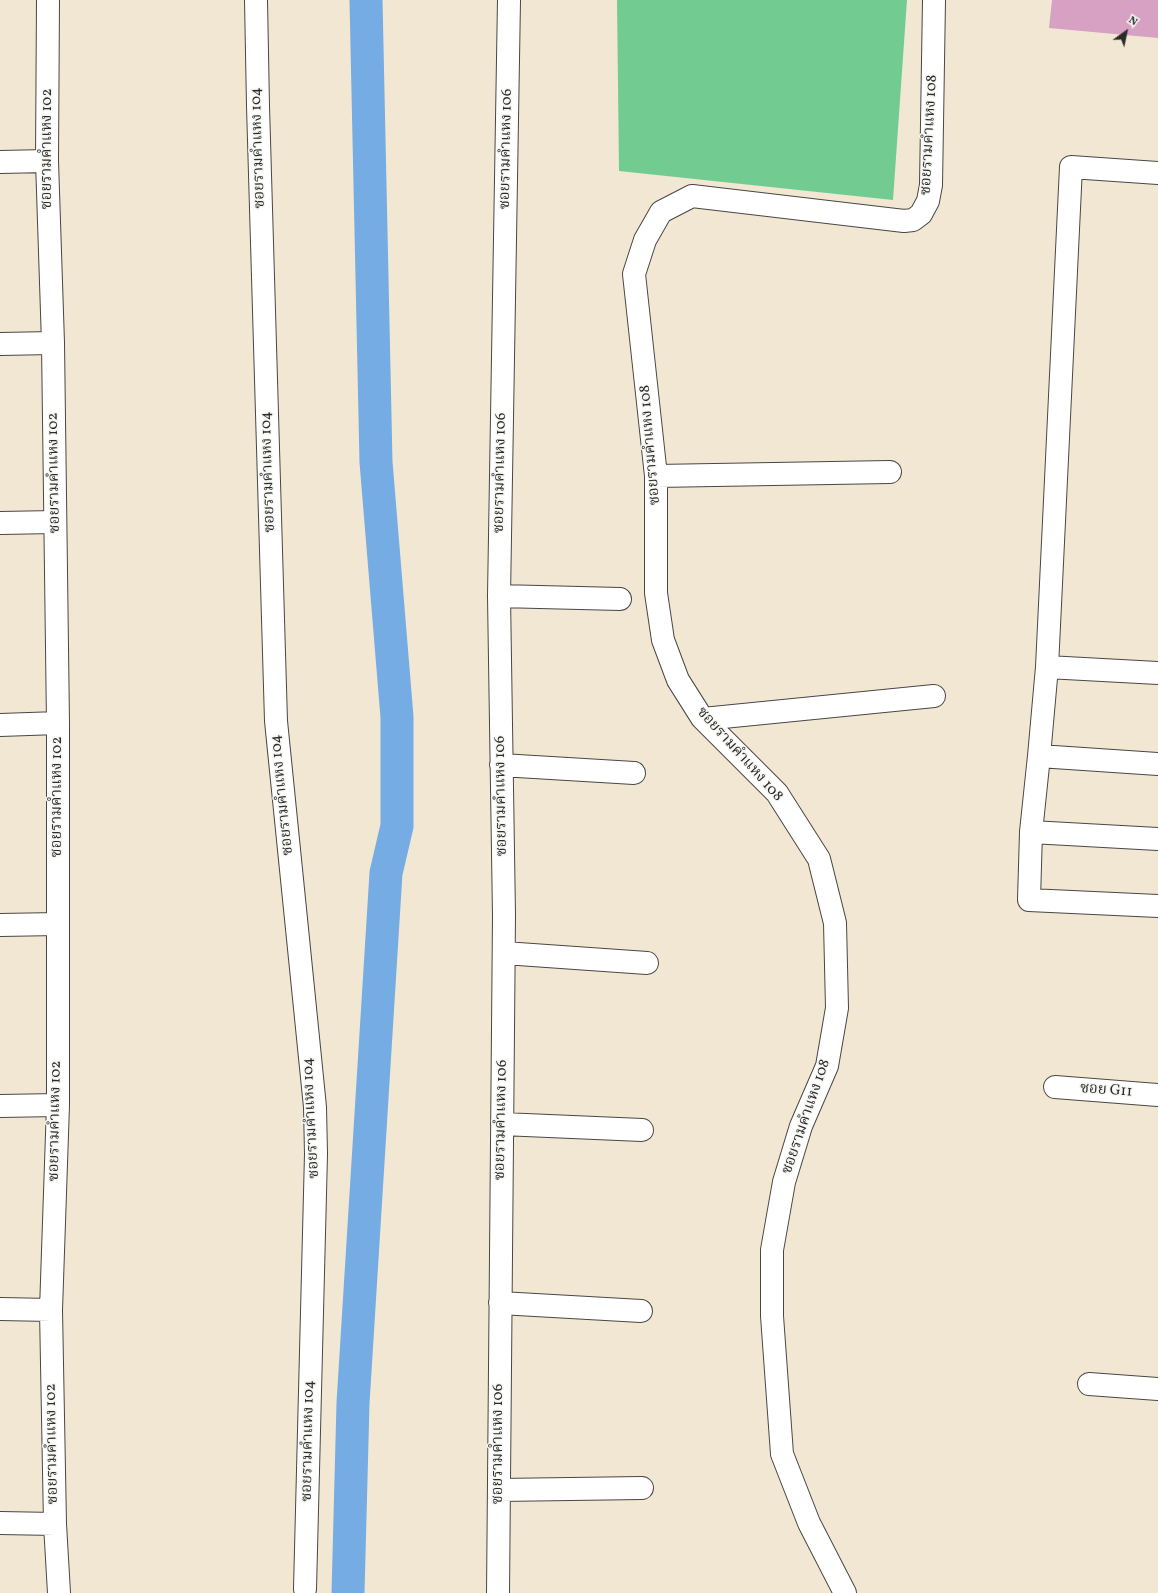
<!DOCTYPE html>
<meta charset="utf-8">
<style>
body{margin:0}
#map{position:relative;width:1158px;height:1593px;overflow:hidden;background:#f2e7d3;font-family:Vollkorn,serif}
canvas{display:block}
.north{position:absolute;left:1106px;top:12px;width:40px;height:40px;-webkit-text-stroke:3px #f6f6f2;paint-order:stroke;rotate:33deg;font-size:11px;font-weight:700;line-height:16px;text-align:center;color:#2b2b2b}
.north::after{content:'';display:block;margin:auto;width:14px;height:18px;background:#2b2b2b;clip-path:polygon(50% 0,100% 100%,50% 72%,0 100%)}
</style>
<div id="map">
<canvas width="1158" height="1593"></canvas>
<div class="north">N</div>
</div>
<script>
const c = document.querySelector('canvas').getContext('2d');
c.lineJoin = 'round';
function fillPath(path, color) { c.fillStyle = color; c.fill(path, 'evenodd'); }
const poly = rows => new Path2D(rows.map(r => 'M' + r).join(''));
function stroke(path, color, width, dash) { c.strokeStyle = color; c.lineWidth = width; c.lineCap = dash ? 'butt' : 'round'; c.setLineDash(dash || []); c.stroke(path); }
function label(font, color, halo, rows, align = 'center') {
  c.font = font + ' Vollkorn,"Noto Serif Thai",serif'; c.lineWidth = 3; c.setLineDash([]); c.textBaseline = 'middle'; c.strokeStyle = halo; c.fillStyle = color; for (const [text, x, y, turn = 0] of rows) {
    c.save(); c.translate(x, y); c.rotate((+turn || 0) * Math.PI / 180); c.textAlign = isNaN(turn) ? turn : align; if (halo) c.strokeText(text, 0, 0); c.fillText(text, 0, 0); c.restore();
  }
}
fillPath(poly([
 [617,0,907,0,893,200,619,171]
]), '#72cc92');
stroke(poly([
 [348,1593,353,1403,386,873,397,826,397,717,376,462,366,0]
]), '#74ace3', 33);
fillPath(poly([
 [1052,0,1158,0,1158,38,1049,28]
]), '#d6a1c3');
const minor = poly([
 [48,0,47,161,53,343,58,723,58,1105,51,1310,55,1524,59,1593],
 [256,0,258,106,276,721,315,1107,316,1154,305,1589],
 [0,162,47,161],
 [0,344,53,343],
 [656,476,890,472],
 [0,523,55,522],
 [499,596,620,599],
 [1047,667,1071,167,1158,173],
 [1158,673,1047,667,1039,756,1158,764],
 [703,719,934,696],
 [0,725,58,723],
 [1039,756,1031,832,1029,900,1158,906],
 [501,765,634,773],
 [1031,832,1158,839],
 [0,925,58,924],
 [504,953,647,963],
 [1055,1087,1158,1095],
 [0,1106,58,1105],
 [502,1124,642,1130],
 [500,1303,641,1311],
 [0,1309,51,1310],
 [1089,1384,1158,1389],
 [499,1490,642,1488],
 [0,1523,55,1524],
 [498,1593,504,916,499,596,509,0],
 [845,1593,809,1523,782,1454,772,1316,772,1250,784,1182,801,1126,827,1066,837,1008,835,923,819,859,777,793,702,718,678,680,663,640,656,593,656,476,634,274,645,240,661,212,692,196,904,221,913,220,921,214,928,201,931,185,934,0]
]);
stroke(minor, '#494744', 24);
stroke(minor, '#fff', 22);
label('15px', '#2b2b2b', '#f6f6f2', [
 ["ซอยรามคำแหง 108",930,135,-87],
 ["ซอยรามคําแหง 104",259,148,-92],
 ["ซอยรามคําแหง 102",48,149,-90],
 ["ซอยรามคําแหง 106",507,149,-89],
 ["ซอยรามคำแหง 108",651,445,-95],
 ["ซอยรามคําแหง 104",269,472,-92],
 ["ซอยรามคําแหง 102",55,473,-91],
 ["ซอยรามคําแหง 106",501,473,-89],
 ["ซอยรามคำแหง 108",739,755,48],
 ["ซอยรามคําแหง 104",283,795,-96],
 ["ซอยรามคําแหง 106",502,796,-91],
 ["ซอยรามคําแหง 102",58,797,-90],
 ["ซอย G11",1106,1091,4],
 ["ซอยรามคำแหง 108",807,1117,-71],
 ["ซอยรามคําแหง 104",312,1118,-93],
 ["ซอยรามคําแหง 106",502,1120,-89],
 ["ซอยรามคําแหง 102",56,1121,-89],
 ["ซอยรามคําแหง 104",309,1441,-89],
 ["ซอยรามคําแหง 102",53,1444,-91],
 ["ซอยรามคําแหง 106",499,1444,-90]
]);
</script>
